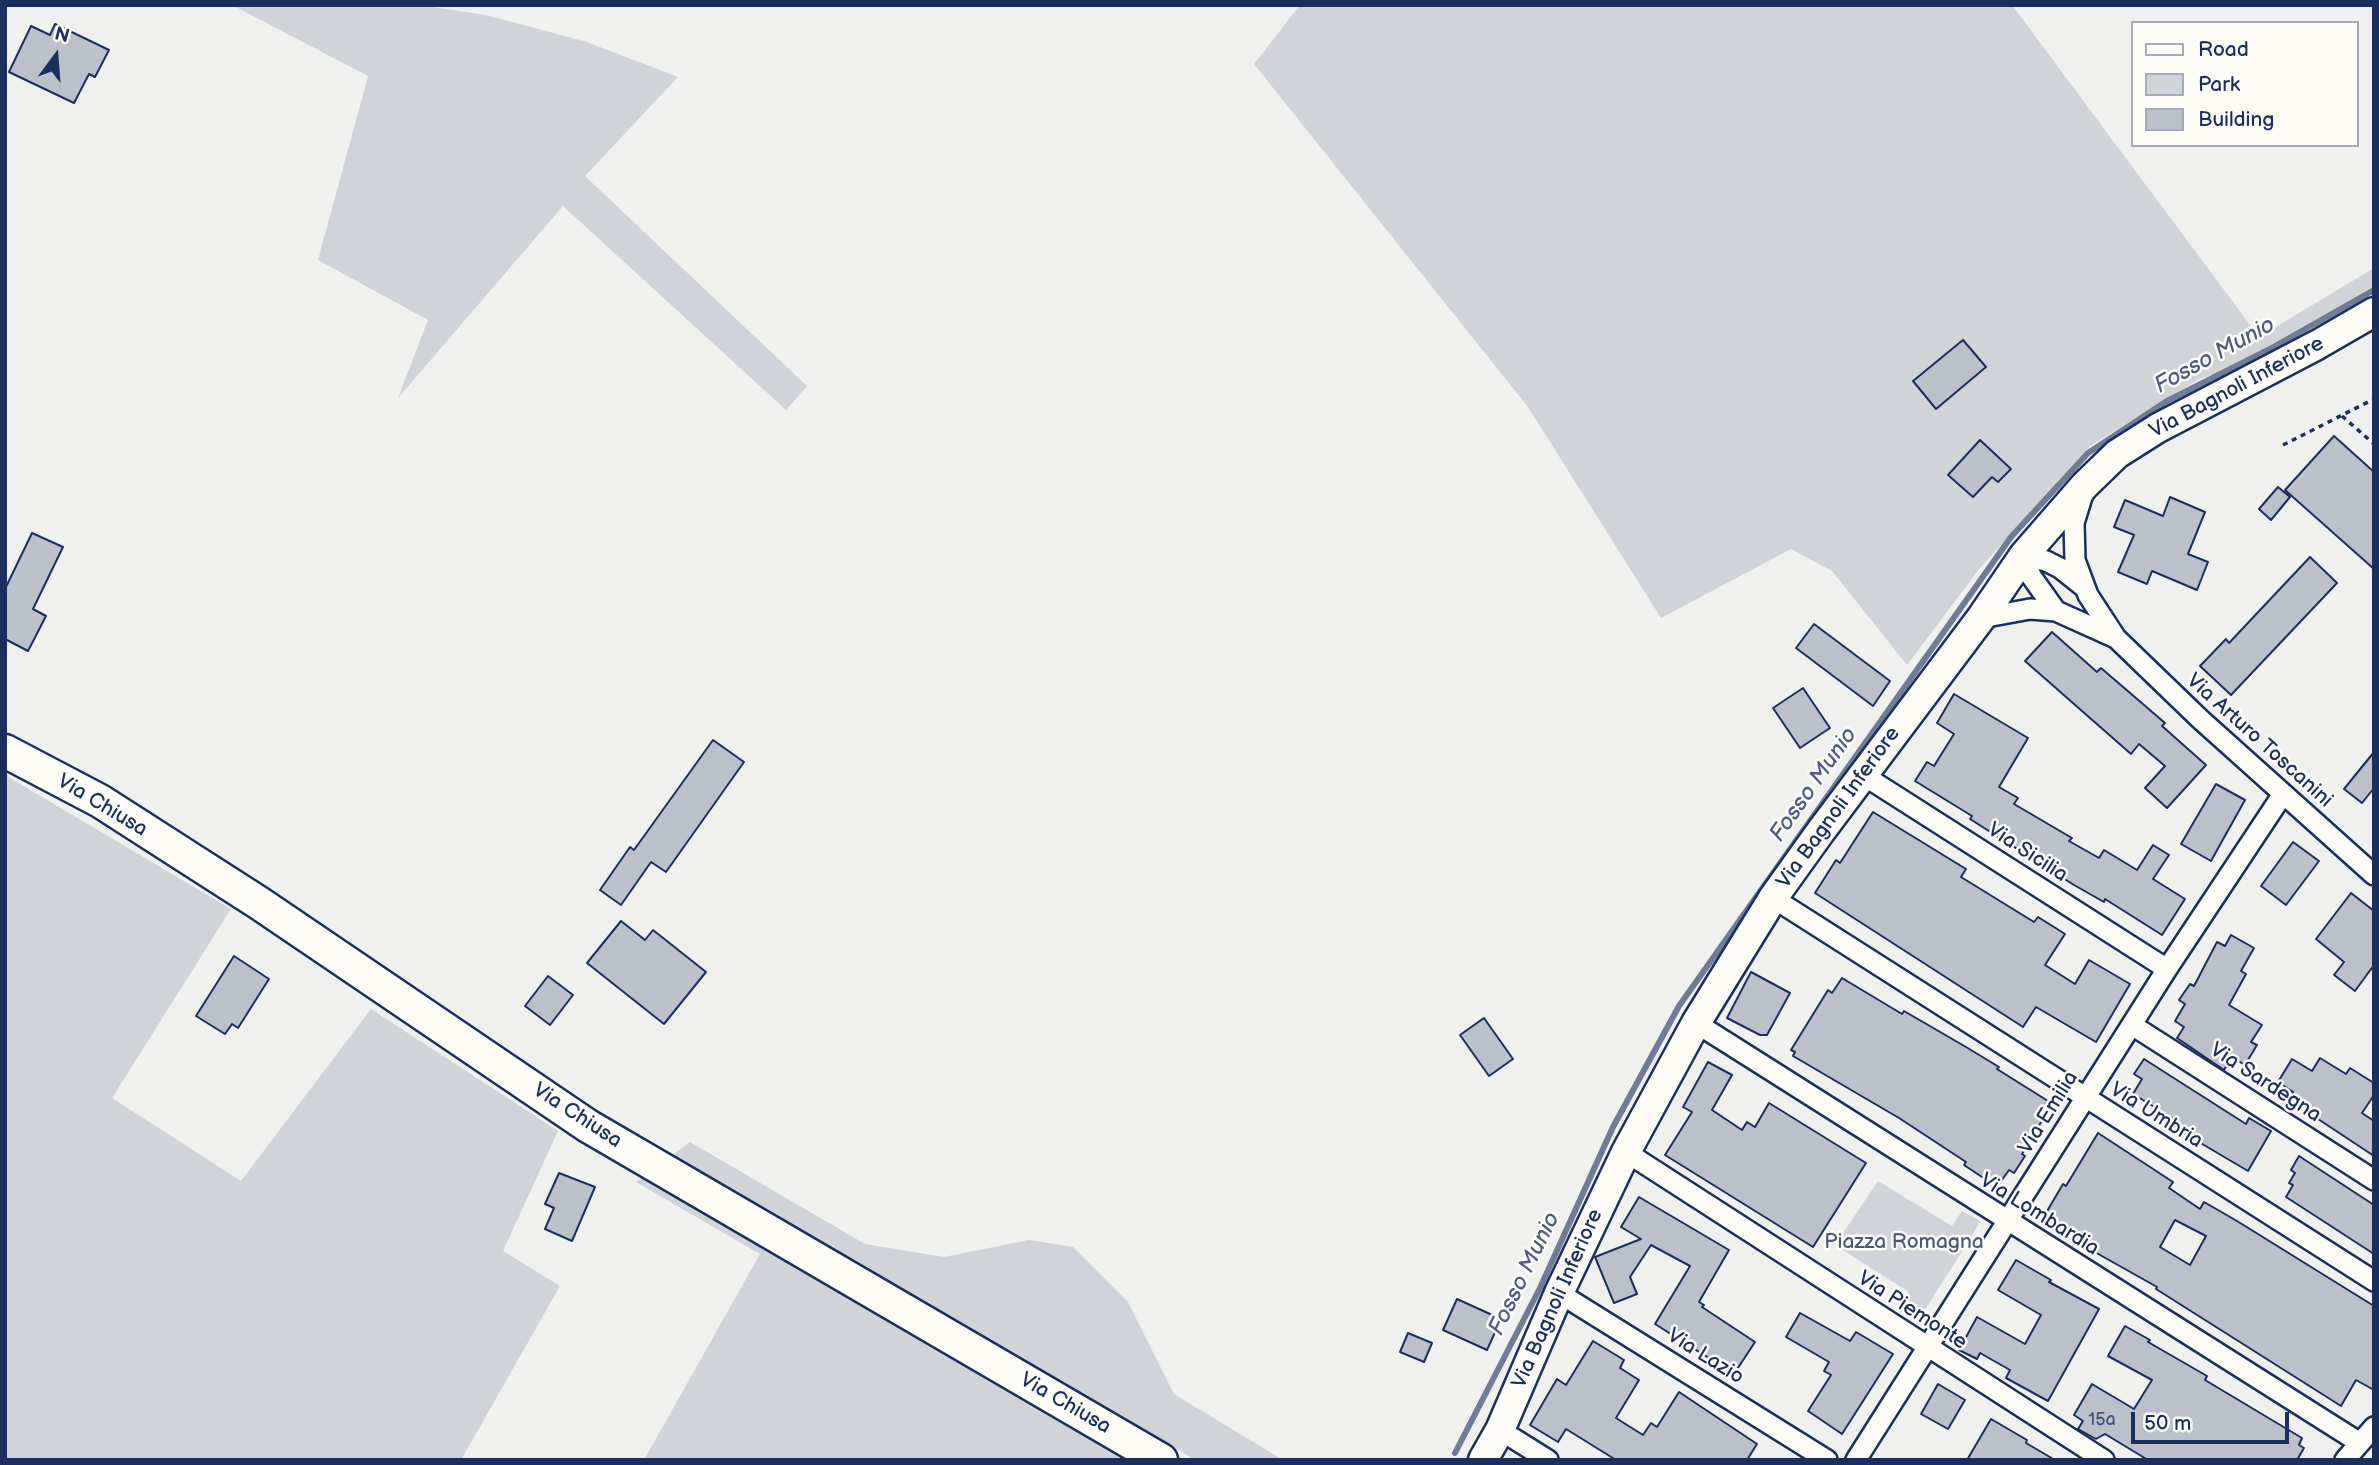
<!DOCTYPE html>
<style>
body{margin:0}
#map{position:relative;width:2379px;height:1465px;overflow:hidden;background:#f0f0ee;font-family:"Balsamiq Sans",sans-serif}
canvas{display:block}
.frame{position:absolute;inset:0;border:7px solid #1b2f5e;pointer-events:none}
.legend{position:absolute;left:2131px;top:21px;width:228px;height:126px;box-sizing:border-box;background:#fdfcf7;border:2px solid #a3aaba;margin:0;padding:9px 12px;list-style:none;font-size:21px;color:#1b2f5e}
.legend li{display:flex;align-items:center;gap:14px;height:35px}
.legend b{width:35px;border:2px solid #a3aaba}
.north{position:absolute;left:21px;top:21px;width:70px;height:70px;-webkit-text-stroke:5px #fdfcf7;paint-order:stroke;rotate:16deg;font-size:19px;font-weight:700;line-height:28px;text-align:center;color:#1b2f5e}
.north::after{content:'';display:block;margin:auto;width:24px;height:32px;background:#1b2f5e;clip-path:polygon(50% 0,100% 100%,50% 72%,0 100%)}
.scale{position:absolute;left:2131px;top:1412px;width:158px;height:32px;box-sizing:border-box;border:4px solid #1b2f5e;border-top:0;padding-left:9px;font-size:21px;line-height:24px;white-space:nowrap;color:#1b2f5e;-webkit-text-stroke:5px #fdfcf7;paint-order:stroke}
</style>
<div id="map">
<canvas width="2379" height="1465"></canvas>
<div class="frame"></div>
<ul class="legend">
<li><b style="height:9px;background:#fdfcf7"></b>Road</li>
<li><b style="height:19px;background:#d0d3d8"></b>Park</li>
<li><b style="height:19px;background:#bbc0ca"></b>Building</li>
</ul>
<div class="north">N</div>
<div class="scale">50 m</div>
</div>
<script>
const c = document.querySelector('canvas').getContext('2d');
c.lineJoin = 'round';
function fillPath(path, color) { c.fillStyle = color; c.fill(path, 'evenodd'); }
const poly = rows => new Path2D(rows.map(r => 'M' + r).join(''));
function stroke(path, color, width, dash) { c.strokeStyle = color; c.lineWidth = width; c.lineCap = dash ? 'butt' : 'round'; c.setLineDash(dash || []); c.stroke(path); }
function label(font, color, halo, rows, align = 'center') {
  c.font = font + ' "Balsamiq Sans",sans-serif'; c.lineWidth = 5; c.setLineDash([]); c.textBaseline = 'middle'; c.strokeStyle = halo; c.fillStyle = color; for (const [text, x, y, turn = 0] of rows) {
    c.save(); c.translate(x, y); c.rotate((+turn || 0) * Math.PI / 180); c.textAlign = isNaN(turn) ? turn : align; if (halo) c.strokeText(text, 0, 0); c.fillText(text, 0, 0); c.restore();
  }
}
fillPath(poly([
 [232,5,419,5,486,15,587,42,678,77,585,176,807,386,786,410,563,206,398,398,428,320,318,260,368,76],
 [1300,5,2012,5,2259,337,2374,268,2374,290,2322,323,2225,371,2199,379,2090,446,1980,568,1907,665,1832,571,1791,549,1661,618,1528,407,1254,64],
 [5,775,231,909,112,1098,241,1181,371,1009,558,1131,503,1251,560,1286,461,1460,5,1460],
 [690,1142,865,1244,944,1257,1029,1240,1073,1247,1128,1302,1174,1394,1283,1460,1195,1460,1159,1438,1144,1460,644,1460,760,1254,636,1182],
 [1878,1181,1952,1226,1962,1211,1981,1221,1918,1321,1899,1310,1909,1292,1835,1245]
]), '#d0d3d8');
stroke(poly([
 [1455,1453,1540,1288,1613,1127,1679,1006,2011,537,2088,453,2167,401,2270,349,2374,290]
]), '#6f7b97', 6);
const building = poly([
 [55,24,109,50,95,77,89,74,74,103,9,72,31,26,50,35,55,24],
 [1963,340,1986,367,1936,409,1913,381,1963,340],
 [2334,436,2374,472,2374,569,2285,490,2334,436],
 [1980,440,2011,469,1998,482,1992,477,1973,497,1948,475,1980,440],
 [2278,487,2290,497,2271,520,2259,509,2278,487],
 [2170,497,2205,512,2188,554,2208,562,2197,590,2152,571,2147,584,2118,572,2134,535,2114,527,2125,500,2163,516,2170,497],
 [32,533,63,547,33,609,46,616,28,651,5,639,5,589,32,533],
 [2310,557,2337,583,2231,695,2200,666,2226,639,2229,643,2310,557],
 [1814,624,1890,681,1873,706,1796,648,1814,624],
 [2052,632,2097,672,2101,668,2165,723,2162,726,2206,765,2167,808,2145,788,2165,766,2139,744,2131,754,2025,661,2052,632],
 [1803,688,1830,728,1800,748,1773,708,1803,688],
 [1954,694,2028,738,1999,787,2018,798,2014,804,2072,838,2069,841,2099,858,2104,850,2137,870,2153,845,2169,855,2153,879,2185,899,2162,935,2105,899,2104,902,2074,885,1970,819,1972,816,1915,781,1927,762,1934,766,1954,734,1937,723,1954,694],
 [713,740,744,762,666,872,651,862,621,905,600,890,630,847,634,850,713,740],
 [2374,752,2374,788,2362,803,2344,789,2374,752],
 [2216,784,2245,800,2211,861,2181,844,2216,784],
 [1873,812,1966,869,1961,877,2034,922,2038,917,2065,934,2045,965,2075,984,2089,960,2130,984,2096,1042,2036,1007,2023,1027,1815,893,1836,860,1840,863,1873,812],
 [2293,842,2319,861,2286,905,2261,886,2293,842],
 [2351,893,2374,911,2374,965,2355,991,2334,975,2344,962,2316,939,2351,893],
 [621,921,645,940,653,930,706,972,664,1024,587,963,621,921],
 [2231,935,2254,948,2241,971,2246,974,2229,1005,2262,1025,2251,1042,2257,1045,2245,1065,2232,1057,2224,1070,2177,1038,2184,1027,2175,1021,2185,1004,2179,1000,2190,984,2194,986,2217,942,2225,946,2231,935],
 [234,956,269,979,238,1028,232,1024,225,1034,196,1016,234,956],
 [1751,972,1790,993,1767,1035,1760,1035,1727,1018,1751,972],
 [548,976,573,995,550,1025,525,1006,548,976],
 [1842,978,1902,1014,1904,1011,1966,1047,1999,1067,1997,1069,2048,1101,2039,1117,2043,1119,2022,1154,2025,1156,2014,1173,2009,1170,1997,1187,1964,1165,1966,1162,1899,1118,1793,1056,1795,1052,1791,1050,1828,990,1832,993,1842,978],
 [1484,1018,1513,1059,1489,1076,1460,1035,1484,1018],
 [2320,1058,2346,1074,2350,1068,2374,1083,2374,1095,2362,1113,2374,1121,2374,1156,2318,1119,2321,1114,2291,1096,2293,1092,2278,1082,2292,1059,2312,1071,2320,1058],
 [2144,1059,2246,1124,2249,1118,2271,1131,2248,1171,2170,1125,2174,1119,2133,1094,2142,1079,2134,1074,2144,1059],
 [1708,1062,1732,1075,1712,1110,1742,1130,1747,1122,1755,1127,1769,1103,1866,1163,1813,1247,1665,1155,1692,1112,1683,1107,1708,1062],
 [2098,1133,2173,1182,2169,1188,2200,1209,2204,1202,2237,1221,2374,1306,2374,1390,2356,1380,2341,1406,2156,1289,2157,1287,2093,1251,2094,1250,2043,1218,2063,1184,2066,1186,2098,1133],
 [2175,1220,2206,1236,2190,1265,2160,1247,2175,1220],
 [2299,1156,2374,1205,2374,1254,2286,1197,2293,1185,2289,1183,2295,1173,2291,1170,2299,1156],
 [559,1173,595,1187,572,1241,545,1229,554,1208,545,1204,559,1173],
 [1639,1197,1729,1250,1699,1302,1704,1305,1702,1307,1755,1342,1734,1374,1655,1324,1690,1266,1651,1245,1630,1277,1637,1294,1614,1303,1595,1257,1641,1239,1621,1227,1639,1197],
 [2016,1260,2051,1280,2049,1282,2099,1309,2048,1401,2006,1378,2010,1370,1980,1353,1977,1359,1959,1350,1977,1317,2025,1344,2041,1315,1998,1290,2016,1260],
 [1457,1299,1501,1319,1487,1350,1443,1330,1457,1299],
 [1800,1313,1850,1341,1856,1332,1893,1354,1842,1434,1808,1411,1831,1375,1824,1371,1829,1362,1786,1337,1800,1313],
 [2125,1326,2150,1340,2148,1342,2207,1376,2205,1380,2302,1438,2299,1445,2304,1448,2297,1460,2148,1460,2105,1434,2096,1439,2078,1429,2083,1421,2074,1415,2092,1384,2134,1409,2152,1380,2108,1356,2125,1326],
 [1408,1333,1432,1343,1424,1362,1400,1352,1408,1333],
 [1593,1341,1624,1360,1620,1368,1639,1380,1616,1418,1643,1435,1651,1423,1657,1427,1679,1392,1757,1444,1747,1460,1616,1460,1566,1429,1558,1442,1530,1425,1557,1379,1566,1385,1593,1341],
 [1938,1384,1965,1400,1948,1429,1921,1414,1938,1384],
 [1991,1419,2027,1440,2026,1443,2055,1460,1967,1460,1991,1419]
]);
fillPath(building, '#bbc0ca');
stroke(building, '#1b2f5e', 2);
const street = poly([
 [2083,494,2074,523,2075,560,2088,595,2116,638,2200,719,2374,875],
 [2056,611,2031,576,2024,555,2046,561,2060,568,2084,587],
 [1981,618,2030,609,2056,611,2116,638],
 [1863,775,2167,969],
 [1773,898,2374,1281],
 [1696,1023,2360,1443],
 [2132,1025,2374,1180],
 [1626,1152,2104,1460],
 [1559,1293,1827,1460],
 [1500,1430,1548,1460],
 [1856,1460,2167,969,2283,794],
 [2345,1460,2374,1427]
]);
const secondary = poly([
 [1483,1460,1500,1430,1559,1293,1626,1152,1696,1023,1773,898,1821,831,1981,618,2024,555,2085,485,2117,454,2158,428,2317,345,2374,312]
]);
const primary = poly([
 [5,751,100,801,259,903,588,1126,1161,1460]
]);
stroke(street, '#1b2f5e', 24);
stroke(secondary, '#1b2f5e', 33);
stroke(primary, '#1b2f5e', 37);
stroke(poly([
 [2342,416,2374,444],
 [2283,445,2374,399]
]), '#1b2f5e', 3.5, [5, 5]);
stroke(street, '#fdfcf7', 19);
stroke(secondary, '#fdfcf7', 28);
stroke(primary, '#fdfcf7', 32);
label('18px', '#435379', null, [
 ["15a",2102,1420]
]);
label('21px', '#1b2f5e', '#fdfcf7', [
 ["Via Bagnoli Inferiore",2237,388,-28],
 ["Via Arturo Toscanini",2259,741,42],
 ["Via Chiusa",102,806,31],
 ["Via Bagnoli Inferiore",1839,808,-54],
 ["Via Sicilia",2027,853,33],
 ["Via Sardegna",2265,1083,33],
 ["Via Emilia",2049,1113,-58],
 ["Via Chiusa",577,1116,33],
 ["Via Umbria",2156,1116,32],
 ["Via Lombardia",2039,1215,32],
 ["Via Bagnoli Inferiore",1558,1299,-66],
 ["Via Piemonte",1912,1311,33],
 ["Via Lazio",1705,1357,32],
 ["Via Chiusa",1065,1404,30]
]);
label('21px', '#48587c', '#fdfcf7', [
 ["Piazza Romagna",1904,1243]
]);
label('italic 23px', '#4c5b7f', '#fdfcf7', [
 ["Fosso Munio",2215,356,-29],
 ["Fosso Munio",1814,785,-55],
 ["Fosso Munio",1525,1274,-64]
]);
</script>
